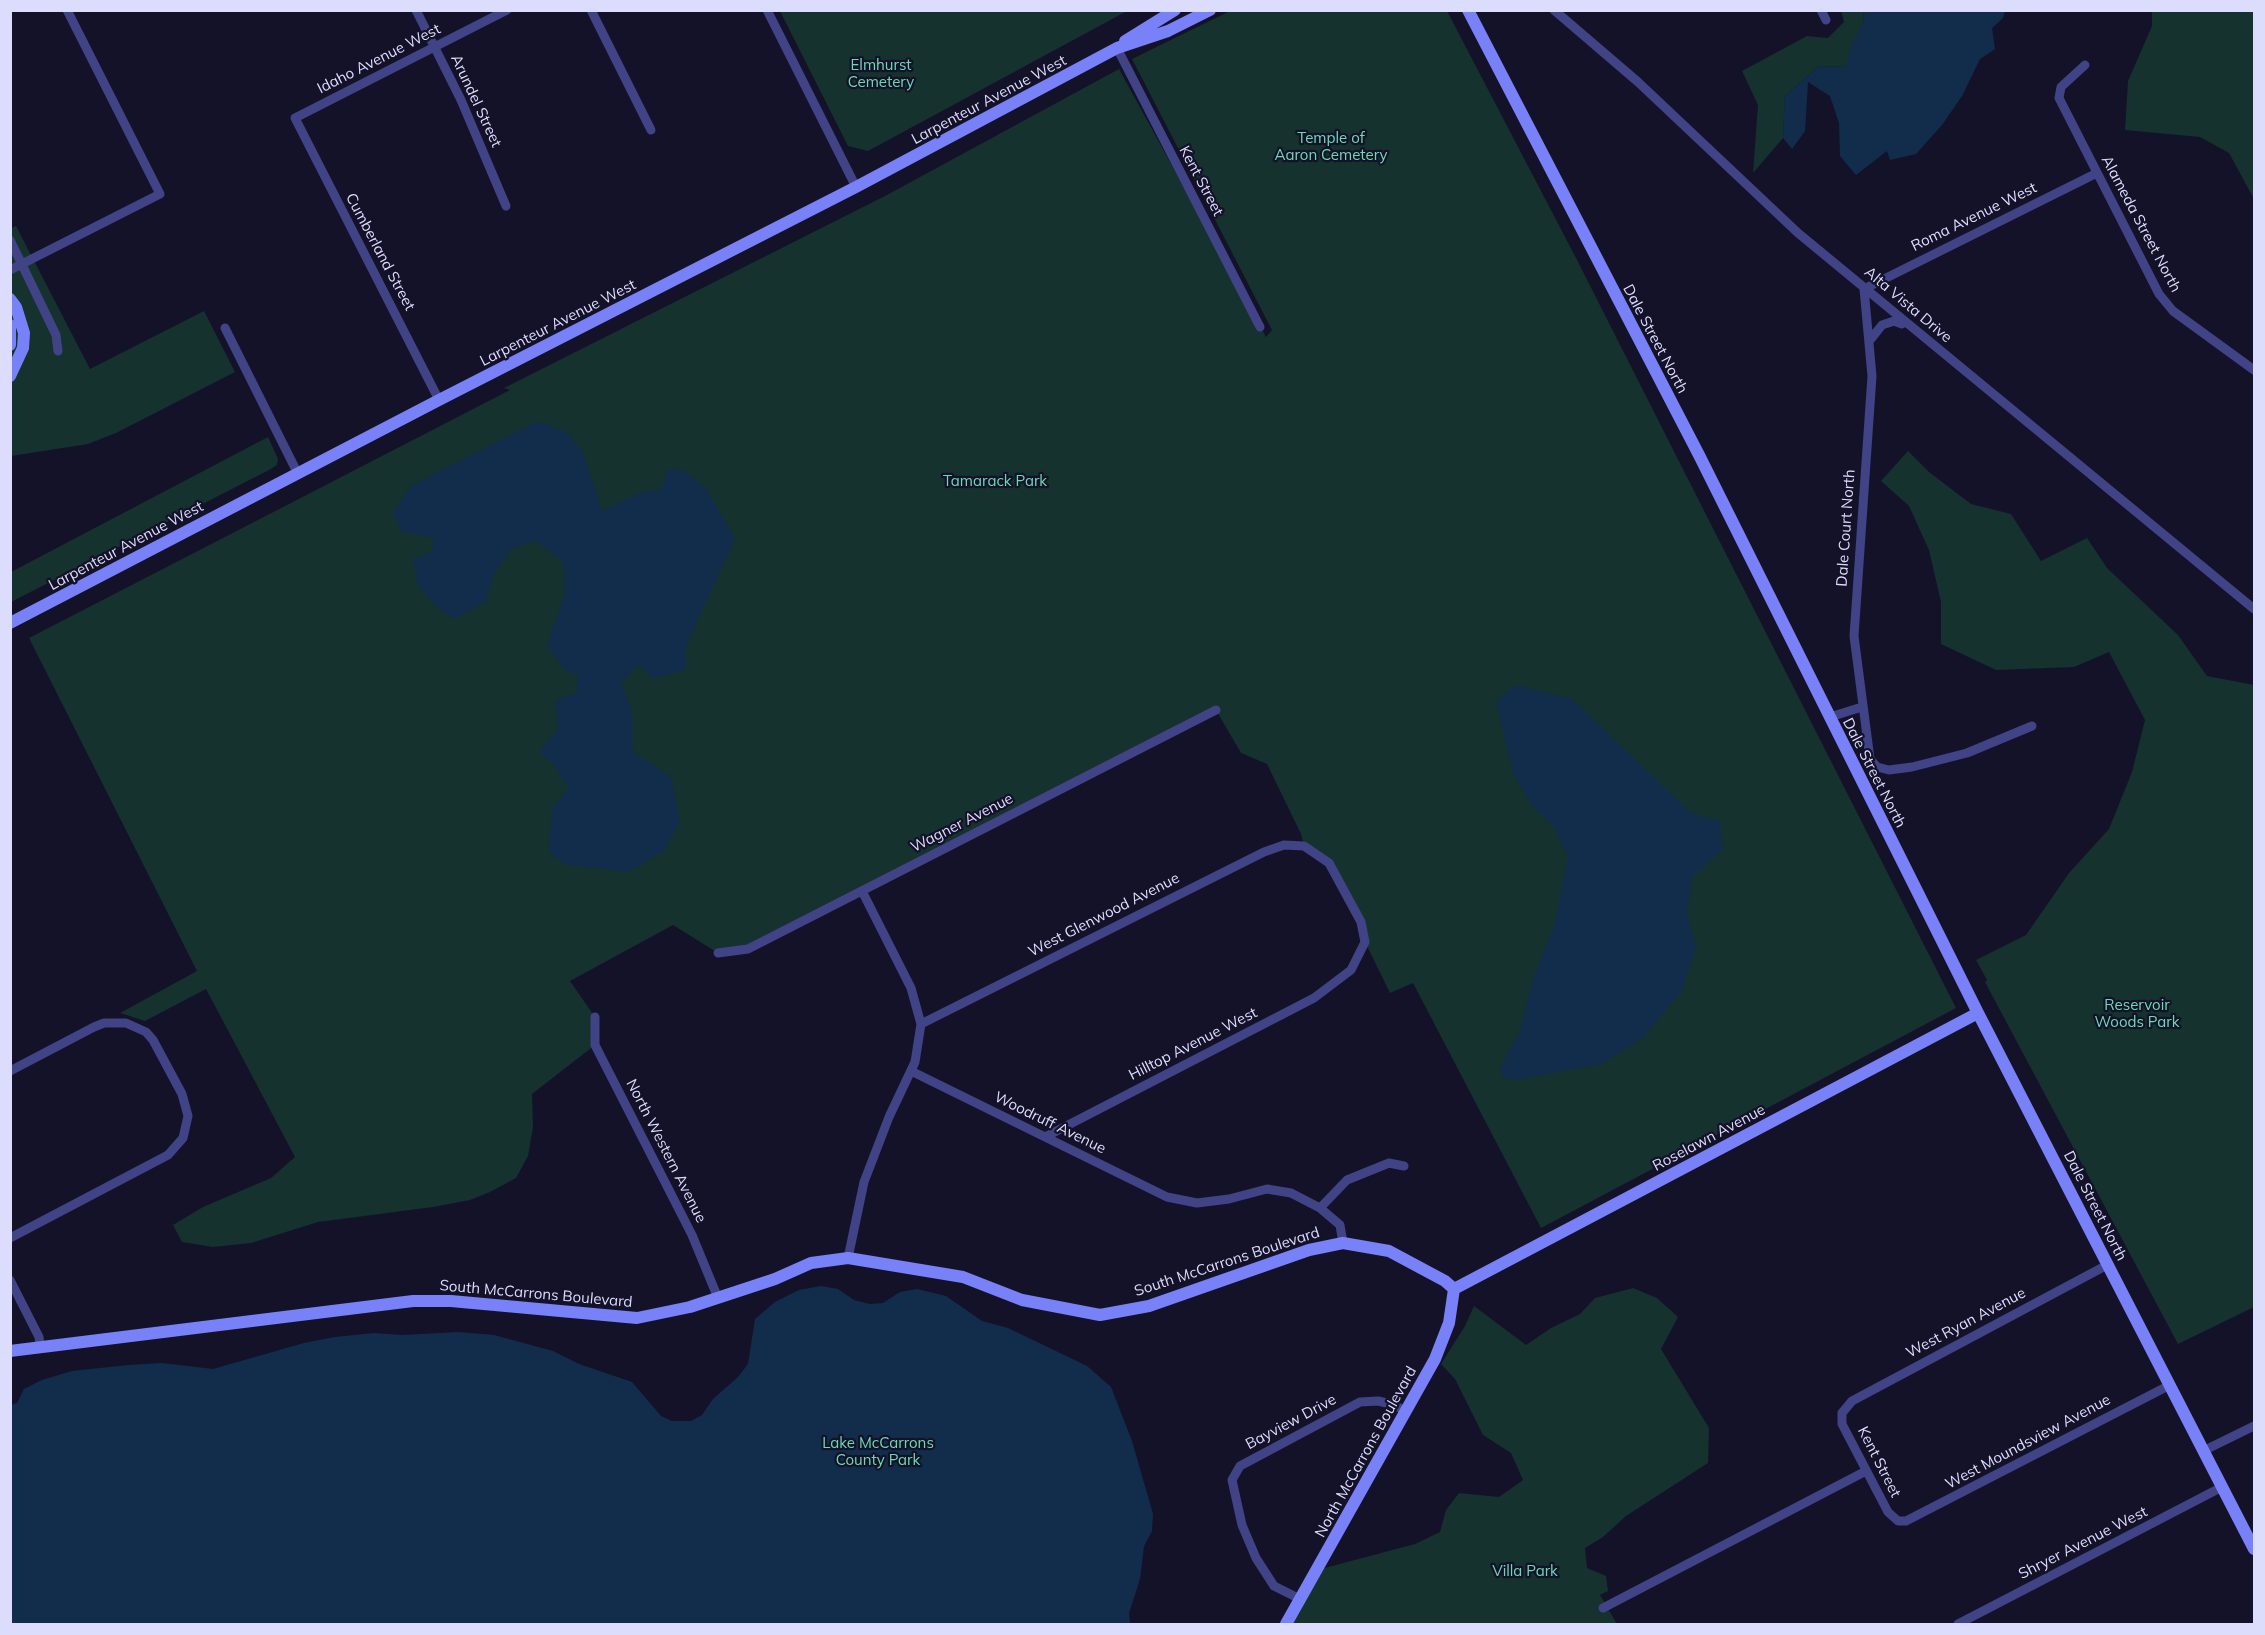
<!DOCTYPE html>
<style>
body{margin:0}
#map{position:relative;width:2265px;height:1635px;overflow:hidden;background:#141229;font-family:Mulish,sans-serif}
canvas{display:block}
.frame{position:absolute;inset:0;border:12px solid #dcdcfd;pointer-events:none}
</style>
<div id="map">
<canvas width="2265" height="1635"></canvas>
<div class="frame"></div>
</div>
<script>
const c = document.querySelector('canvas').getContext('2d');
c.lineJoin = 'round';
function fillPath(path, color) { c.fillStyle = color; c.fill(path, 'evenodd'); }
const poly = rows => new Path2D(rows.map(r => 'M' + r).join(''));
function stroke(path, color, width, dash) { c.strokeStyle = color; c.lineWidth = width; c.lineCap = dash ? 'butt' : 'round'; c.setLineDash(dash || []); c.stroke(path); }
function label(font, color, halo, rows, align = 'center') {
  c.font = font + ' Mulish,sans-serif'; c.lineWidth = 4.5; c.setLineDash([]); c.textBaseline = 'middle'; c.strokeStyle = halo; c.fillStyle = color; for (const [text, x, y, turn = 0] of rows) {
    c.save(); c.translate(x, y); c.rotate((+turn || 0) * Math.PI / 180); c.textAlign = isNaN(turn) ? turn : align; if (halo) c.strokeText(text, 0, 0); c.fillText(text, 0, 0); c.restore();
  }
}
fillPath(poly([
 [780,11,1127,11,868,151,848,146],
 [1230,11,1447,11,1575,256,1956,1008,1541,1228,1413,983,1390,993,1365,942,1361,922,1329,863,1304,846,1301,834,1267,764,1241,753,1216,710,748,949,718,953,673,925,570,981,595,1017,595,1045,532,1094,533,1127,528,1156,516,1178,490,1192,470,1200,433,1207,318,1222,251,1243,213,1247,182,1242,173,1225,203,1207,271,1178,295,1157,206,989,145,1021,120,1013,197,971,29,638,510,390,504,388,885,196,1119,69,1266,337,1272,330,1132,59],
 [1841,11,1863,11,1864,22,1846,67,1819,66,1785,96,1783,138,1753,173,1758,105,1742,71,1807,36,1828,38,1844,22],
 [2152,11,2254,11,2254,199,2229,153,2200,137,2125,130,2128,81,2152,26],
 [16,226,90,369,204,311,235,372,116,433,88,444,11,456,11,228],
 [268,437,278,459,277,465,269,470,11,602,11,572],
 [1908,451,1929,472,1971,504,2011,514,2041,561,2087,538,2107,568,2178,635,2207,676,2254,685,2254,1307,2178,1344,1985,982,1987,980,1976,960,2026,935,2069,873,2109,829,2132,772,2145,720,2109,652,2074,667,1996,670,1941,644,1941,602,1929,550,1909,506,1881,481],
 [1633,1288,1657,1298,1678,1317,1661,1349,1709,1428,1708,1463,1626,1516,1603,1537,1585,1548,1587,1568,1606,1576,1608,1591,1600,1595,1617,1624,1286,1624,1317,1570,1415,1544,1440,1532,1446,1510,1459,1493,1499,1497,1523,1480,1511,1453,1483,1435,1455,1379,1441,1364,1465,1326,1474,1306,1526,1345,1551,1328,1580,1314,1595,1298]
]), '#15322f');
fillPath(poly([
 [1863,11,2005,11,2003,18,1992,28,1995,49,1980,59,1962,96,1942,125,1916,154,1890,160,1887,151,1856,175,1840,156,1839,123,1830,96,1808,82,1805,131,1792,149,1783,138,1784,113,1785,96,1819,66,1846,67,1852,43,1864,22],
 [538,421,568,433,583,453,602,511,645,491,661,490,668,469,683,470,706,488,735,539,686,645,686,669,654,679,638,665,621,683,632,713,633,752,671,777,680,822,664,851,628,872,564,864,549,851,552,809,569,788,554,765,539,752,558,728,555,701,577,692,578,676,564,669,547,644,565,594,563,562,537,541,512,548,494,573,486,602,454,619,436,607,417,583,413,559,432,552,433,538,401,531,393,512,411,486],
 [1517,685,1572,699,1691,813,1720,821,1723,849,1692,877,1687,914,1696,947,1682,990,1643,1038,1601,1064,1516,1080,1502,1077,1501,1066,1520,1031,1533,979,1555,923,1568,857,1554,827,1533,807,1513,773,1496,701],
 [821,1286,838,1289,854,1300,870,1304,883,1303,900,1292,917,1289,946,1296,982,1321,1008,1328,1087,1366,1111,1387,1132,1441,1153,1514,1152,1531,1144,1546,1140,1579,1129,1613,1130,1624,11,1624,11,1405,17,1403,24,1389,42,1380,72,1371,128,1365,162,1363,213,1369,304,1343,335,1337,374,1333,402,1335,459,1332,494,1335,553,1351,579,1364,632,1382,661,1416,672,1421,691,1421,702,1415,713,1399,738,1377,748,1364,755,1319,775,1302,799,1290]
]), '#122d4c');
stroke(poly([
 [416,10,461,100,506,206],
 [591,10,651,130],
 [767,10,856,187],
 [1554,10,1638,82,1798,233,2254,609],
 [1821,10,1826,20],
 [1117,48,1260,327],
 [2085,65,2061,87,2059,98,2159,294,2173,311,2254,370],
 [10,240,56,335,58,351],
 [10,270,160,194,67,10],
 [225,328,298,474],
 [1871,339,1882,325,1894,321,1902,324],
 [439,400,295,118,507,10],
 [1830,717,1862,707],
 [2032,726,1967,753,1912,767,1889,770,1877,767,1870,759,1854,636,1872,376,1864,289,2097,173],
 [718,953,748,949,1216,710],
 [595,1017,595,1045,692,1235,718,1298],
 [921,1024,1264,852,1284,845,1304,846,1329,863,1361,922,1365,942,1351,970,1314,998,1045,1137],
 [10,1071,94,1027,104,1023,126,1023,146,1032,153,1040,182,1094,188,1116,183,1138,168,1155,10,1238],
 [911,1071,1167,1197,1197,1203,1229,1199,1267,1189,1291,1193,1320,1208,1340,1225,1343,1243],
 [1320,1208,1347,1180,1389,1163,1404,1166],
 [848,1258,864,1182,889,1117,915,1062,921,1024,911,988,862,891],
 [2109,1264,1852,1401,1842,1413,1842,1424,1888,1512,1898,1521,1906,1521,2170,1385],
 [10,1280,39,1337,40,1346],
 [2203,1451,2254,1426],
 [1300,1599,1274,1586,1256,1558,1242,1525,1232,1480,1240,1466,1360,1402,1378,1401,1395,1405,1406,1412],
 [1603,1608,1866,1471],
 [1958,1624,2222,1487]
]), '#404385', 9);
stroke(poly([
 [1468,10,1699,455,1978,1013,2254,1549],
 [1125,41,1175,10],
 [10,299,16,307,24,333,23,348,10,376],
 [10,325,10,345],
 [10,623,439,400,856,187,1117,48,1168,31,1210,10],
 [1454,1289,1978,1013],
 [10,1351,413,1301,451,1301,637,1318,690,1307,775,1279,811,1263,848,1258,963,1277,1022,1300,1100,1315,1149,1306,1309,1250,1343,1243,1389,1251,1445,1281,1454,1289],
 [1286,1624,1435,1359,1449,1323,1454,1289]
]), '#7881f7', 12);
label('15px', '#dcdcfd', '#141229', [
 ["Idaho Avenue West",379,59,-27],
 ["Larpenteur Avenue West",989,100,-28],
 ["Arundel Street",476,101,65],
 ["Kent Street",1201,181,62],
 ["Roma Avenue West",1974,217,-26],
 ["Alameda Street North",2141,224,62],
 ["Cumberland Street",380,252,62],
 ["Alta Vista Drive",1908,305,40],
 ["Larpenteur Avenue West",558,323,-27],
 ["Dale Street North",1655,339,62],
 ["Dale Court North",1846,528,-86],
 ["Larpenteur Avenue West",126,546,-28],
 ["Dale Street North",1874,773,63],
 ["Wagner Avenue",962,823,-27],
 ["West Glenwood Avenue",1104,915,-27],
 ["Hilltop Avenue West",1193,1044,-27],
 ["Woodruff Avenue",1050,1123,26],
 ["Roselawn Avenue",1709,1138,-28],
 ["North Western Avenue",666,1151,63],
 ["Dale Street North",2095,1206,63],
 ["South McCarrons Boulevard",1227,1262,-18],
 ["South McCarrons Boulevard",536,1294,5],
 ["West Ryan Avenue",1966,1323,-28],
 ["Bayview Drive",1291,1422,-28],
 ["West Moundsview Avenue",2028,1442,-28],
 ["North McCarrons Boulevard",1366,1452,-61],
 ["Kent Street",1879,1462,63],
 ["Shryer Avenue West",2083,1543,-27]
]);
label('15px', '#6bdab4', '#141229', [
 ["Elmhurst",881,65],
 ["Cemetery",881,82],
 ["Temple of",1331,138],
 ["Aaron Cemetery",1331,155],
 ["Tamarack Park",995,481],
 ["Reservoir",2137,1005],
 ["Woods Park",2137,1022],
 ["Lake McCarrons",878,1443],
 ["County Park",878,1460],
 ["Villa Park",1525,1571]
]);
</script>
